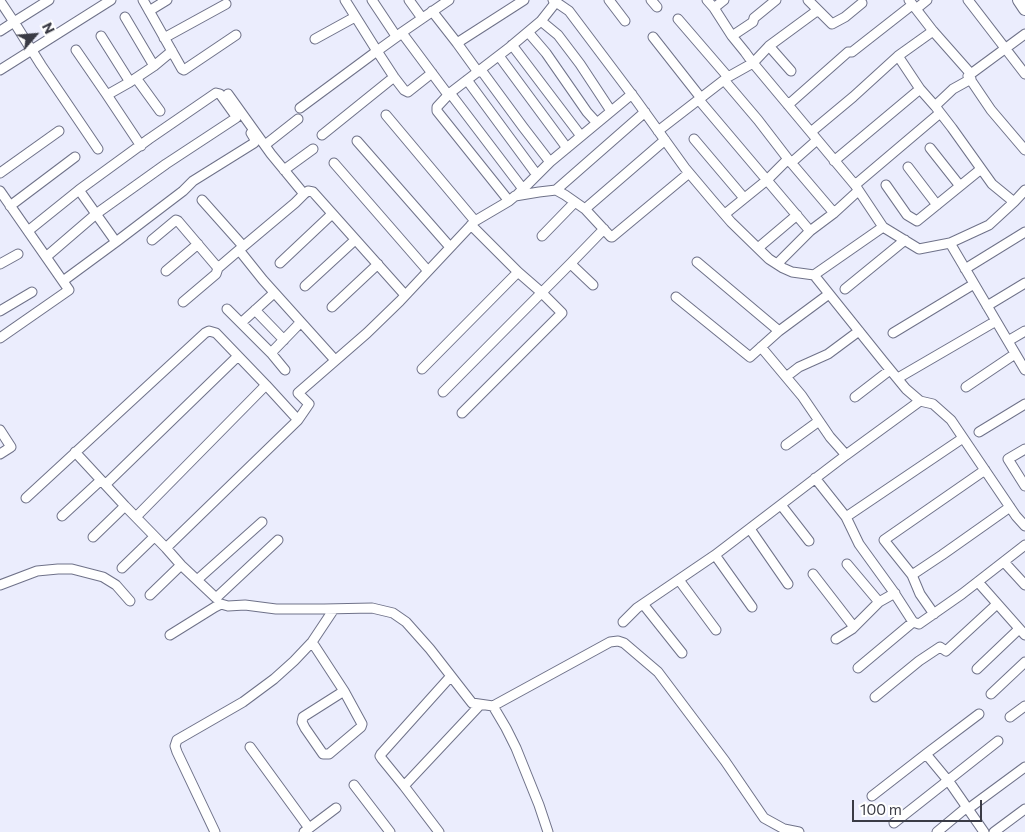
<!DOCTYPE html>
<style>
body{margin:0}
#map{position:relative;width:1025px;height:832px;overflow:hidden;background:#ebedfd;font-family:Commissioner,sans-serif}
canvas{display:block}
.north{position:absolute;left:10px;top:10px;width:50px;height:50px;-webkit-text-stroke:4px #fff;paint-order:stroke;rotate:63deg;font-size:14px;font-weight:700;line-height:20px;text-align:center;color:#3a3b45}
.north::after{content:'';display:block;margin:auto;width:18px;height:22px;background:#3a3b45;clip-path:polygon(50% 0,100% 100%,50% 72%,0 100%)}
.scale{position:absolute;left:852px;top:800px;width:130px;height:22px;box-sizing:border-box;border:2px solid #3a3b45;border-top:0;padding-left:6px;font-size:15px;line-height:18px;white-space:nowrap;color:#3a3b45;-webkit-text-stroke:4px #fff;paint-order:stroke}
</style>
<div id="map">
<canvas width="1025" height="832"></canvas>
<div class="north">N</div>
<div class="scale">100 m</div>
</div>
<script>
const c = document.querySelector('canvas').getContext('2d');
c.lineJoin = 'round';
const poly = rows => new Path2D(rows.map(r => 'M' + r).join(''));
function stroke(path, color, width, dash) { c.strokeStyle = color; c.lineWidth = width; c.lineCap = dash ? 'butt' : 'round'; c.setLineDash(dash || []); c.stroke(path); }
const street = poly([
 [49,0,14,22,41,65,98,149],
 [143,0,182,69,184,70,236,35],
 [345,0,377,51,402,33,446,92],
 [372,0,396,36],
 [409,0,422,18],
 [553,0,569,11,636,100,685,168,712,200,731,222,769,259,783,268,792,272,814,275,883,227,919,249,950,243,989,225,1014,202,1025,190],
 [609,0,625,21],
 [651,0,657,7],
 [707,0,714,8,724,0],
 [808,0,832,24,845,17,862,3],
 [909,0,933,31,971,74],
 [968,0,1025,74],
 [0,1,14,22,0,31],
 [714,8,732,36,745,52,753,63,855,185,883,227],
 [916,9,927,0],
 [149,11,167,0],
 [432,11,457,43],
 [125,17,154,66],
 [678,19,728,77],
 [541,21,558,35,580,64,611,111],
 [528,32,546,53,587,112,597,123],
 [401,33,449,0],
 [1025,34,968,76,991,110,1025,150],
 [101,36,130,82],
 [732,36,753,22,754,18,776,0],
 [653,37,701,98],
 [164,38,226,4],
 [315,39,355,17],
 [512,45,581,136],
 [769,46,818,10],
 [76,50,107,95,130,82,154,66,172,51],
 [499,56,567,148],
 [898,56,933,31],
 [0,70,111,0],
 [481,70,523,127,550,162],
 [478,72,457,43,524,0],
 [136,78,160,111],
 [971,79,953,89,935,106,952,128,992,184,1014,202],
 [467,80,537,175],
 [724,80,728,77,753,63,769,46,791,71],
 [450,93,523,189],
 [228,94,271,154,304,194,308,191,313,192,405,295],
 [107,95,141,146],
 [699,100,810,231],
 [788,105,848,52,852,52,912,5],
 [300,108,377,51,394,77,404,90,408,92,432,73],
 [386,115,475,221],
 [658,131,724,80,758,120,788,159,834,213],
 [811,132,853,97,898,56,920,89],
 [322,135,394,77],
 [694,139,744,198],
 [357,141,450,247],
 [265,145,298,119],
 [930,148,960,186],
 [834,161,920,89,935,106],
 [334,163,428,271],
 [791,163,817,140],
 [908,167,937,205],
 [284,170,313,149],
 [0,173,59,131],
 [855,185,940,113],
 [886,185,907,215,917,221,981,169],
 [556,190,645,112],
 [0,191,69,290,0,338],
 [304,194,295,203,239,250,263,280,335,360],
 [516,196,550,162,632,94],
 [202,200,243,246],
 [509,201,437,111,437,107,450,93,510,47,541,21,556,2],
 [10,206,75,157],
 [585,209,665,140],
 [725,214,767,180,788,159],
 [28,231,79,190,149,139,216,93,220,94,235,115,236,118,166,164,96,214,46,257],
 [542,236,575,202],
 [152,240,176,220,178,221,218,268,239,250],
 [116,242,183,191,193,181,254,143,255,140,254,138,251,133],
 [950,243,1025,370],
 [758,248,797,215],
 [697,262,779,331,829,294],
 [280,263,332,214],
 [0,264,18,254],
 [777,264,810,231,834,213,858,191],
 [965,269,1025,232],
 [166,271,198,244],
 [814,275,883,361,906,389,920,401,933,404,951,420,1016,516,1025,526],
 [63,281,116,242,79,190],
 [593,285,573,266,572,262,604,229],
 [305,286,355,240],
 [845,289,905,240],
 [676,297,750,357,779,331],
 [183,302,216,274,218,268],
 [987,306,1025,283],
 [332,307,378,264],
 [227,309,271,353,285,370],
 [255,310,284,340],
 [0,311,32,292],
 [242,322,274,293],
 [893,333,974,284],
 [1008,341,1025,331],
 [761,347,802,396,830,437,846,455,920,401],
 [271,353,300,323],
 [422,369,518,272],
 [786,377,799,367,828,354,859,331],
 [898,378,996,321],
 [966,387,1015,354],
 [443,392,572,262],
 [855,397,890,370],
 [462,413,562,313,541,292,518,272,471,225],
 [0,430,11,447,0,454],
 [979,432,1025,404],
 [786,445,819,421],
 [1025,449,1008,459,1025,486],
 [75,452,125,506,166,548],
 [815,478,846,517,963,438],
 [106,484,238,356],
 [26,498,205,333,209,331,216,333,266,385,298,420],
 [781,505,809,541],
 [62,516,101,480],
 [136,517,266,385],
 [846,517,859,544,893,591,913,622,919,624,962,594,1025,545],
 [750,529,788,584],
 [93,537,125,506],
 [278,540,216,598,181,565,166,548,298,420,309,404,298,393,367,333,400,301,475,221,509,201,515,196,539,192,556,190,565,195,585,209,611,237,612,237,689,173],
 [715,555,752,607],
 [1004,562,1025,585],
 [847,564,879,602],
 [122,568,154,537],
 [813,574,854,627],
 [912,575,942,555,1010,507],
 [197,580,262,522],
 [679,580,716,630],
 [978,582,1025,635],
 [0,585,37,571,58,569,72,569,103,577,116,585,130,601],
 [150,595,181,565],
 [643,604,682,653],
 [934,614,920,594,912,575,884,540,985,470],
 [623,622,637,608,715,555,846,455],
 [170,635,215,607,221,604,228,606,245,605,276,609,324,609,372,608,393,613,406,622,430,649,472,703,493,706,610,642,618,641,624,643,658,672,725,761,764,818,784,829,799,832],
 [836,639,852,629,879,602,895,593],
 [312,642,344,691,362,724,361,727,329,754,323,754,305,728,302,722,303,717,344,691],
 [858,668,913,622],
 [977,669,1019,629],
 [991,694,1025,662],
 [875,697,919,661,940,647,946,651,997,604],
 [493,706,506,728,516,748,539,805,548,832],
 [1010,717,1025,706],
 [250,747,309,828],
 [926,754,950,783,984,832],
 [354,785,390,832],
 [404,786,382,759,380,756,381,754,451,676],
 [872,796,926,754,979,714],
 [968,809,1025,767],
 [894,823,998,741],
 [215,832,177,752,175,746,177,740,243,702,274,679,294,661,312,642,334,609],
 [304,832,336,808],
 [439,832,404,786,480,705],
 [937,832,967,807],
 [994,832,1025,809]
]);
const secondary = poly([
 [1019,0,1025,9]
]);
stroke(street, '#6f7289', 11);
stroke(secondary, '#6f7289', 14);
stroke(street, '#fff', 9);
stroke(secondary, '#fff', 12);
</script>
